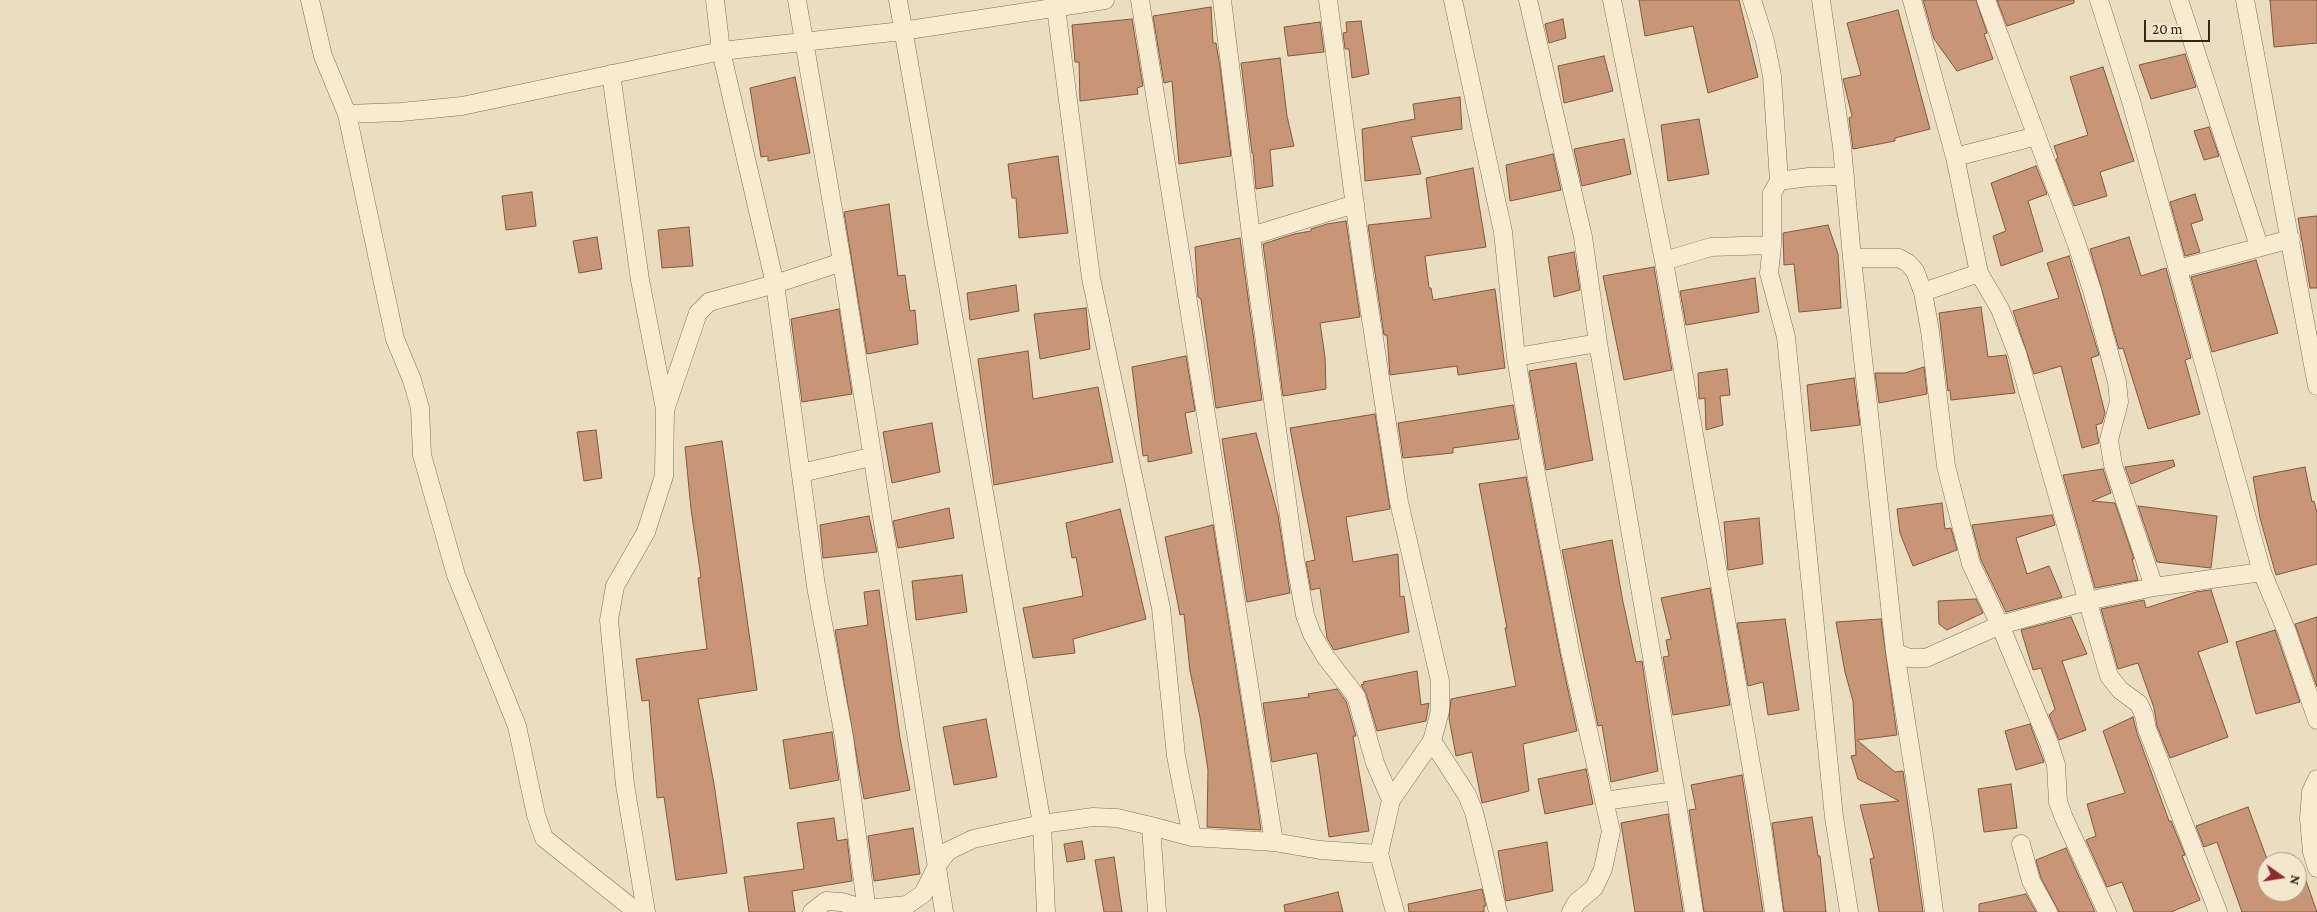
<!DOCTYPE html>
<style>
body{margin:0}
#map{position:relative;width:2317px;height:912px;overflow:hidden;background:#ebddbf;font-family:"Crimson Pro",serif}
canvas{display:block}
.north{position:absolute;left:2257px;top:852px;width:50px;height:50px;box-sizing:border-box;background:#f3e8cf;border:1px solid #a69b87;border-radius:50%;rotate:103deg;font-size:14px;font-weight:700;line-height:20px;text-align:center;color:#33271c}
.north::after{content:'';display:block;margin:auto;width:18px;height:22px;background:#902b2f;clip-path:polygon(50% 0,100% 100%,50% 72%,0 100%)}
.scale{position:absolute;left:2144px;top:20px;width:66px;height:22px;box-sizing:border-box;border:2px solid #33271c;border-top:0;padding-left:6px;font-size:15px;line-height:18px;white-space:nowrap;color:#33271c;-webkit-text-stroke:4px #f3e8cf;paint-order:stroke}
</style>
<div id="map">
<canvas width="2317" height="912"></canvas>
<div class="north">N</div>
<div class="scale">20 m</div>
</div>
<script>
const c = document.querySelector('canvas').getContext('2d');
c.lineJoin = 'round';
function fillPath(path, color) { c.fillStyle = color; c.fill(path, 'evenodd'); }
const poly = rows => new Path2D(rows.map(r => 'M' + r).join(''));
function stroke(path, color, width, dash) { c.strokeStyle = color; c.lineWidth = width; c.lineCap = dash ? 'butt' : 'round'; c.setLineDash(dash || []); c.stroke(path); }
const building = poly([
 [1639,0,1739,0,1758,77,1708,93,1693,26,1645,36,1639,0],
 [1923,0,1976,0,1987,33,1984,34,1993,59,1957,71,1934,39,1923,0],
 [1997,0,2074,0,2074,3,2007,26,1997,0],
 [2270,0,2317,0,2317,43,2274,47,2270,0],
 [1211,7,1213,43,1216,43,1220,67,1231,156,1179,164,1172,81,1164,83,1153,16,1211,7],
 [1898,10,1930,129,1895,138,1895,141,1853,149,1849,118,1852,116,1843,79,1861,75,1847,23,1898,10],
 [1132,19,1143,86,1137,88,1138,94,1080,101,1079,62,1075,62,1072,25,1132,19],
 [1563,19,1566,38,1549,43,1545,24,1563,19],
 [1361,21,1369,74,1352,78,1349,49,1345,49,1343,33,1347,32,1346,22,1361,21],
 [1320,22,1324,52,1288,56,1284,27,1320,22],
 [2185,54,2196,87,2151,99,2139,65,2185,54],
 [1604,56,1613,91,1564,103,1558,66,1604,56],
 [1280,58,1287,116,1294,146,1270,150,1273,186,1256,189,1253,153,1252,153,1241,63,1280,58],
 [2103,67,2134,161,2100,172,2107,196,2074,206,2056,159,2058,158,2054,146,2088,135,2070,77,2103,67],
 [795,77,810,153,768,161,768,156,761,157,750,88,795,77],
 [1460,97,1462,129,1411,137,1421,174,1365,181,1362,129,1415,119,1413,104,1460,97],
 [1699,119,1709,174,1668,181,1661,125,1699,119],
 [2209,127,2219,156,2204,160,2194,131,2209,127],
 [1624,139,1631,174,1582,186,1574,149,1624,139],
 [1553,154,1561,190,1510,201,1506,165,1553,154],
 [1058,156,1068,233,1019,238,1016,198,1012,198,1008,164,1058,156],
 [2036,166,2047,194,2028,201,2043,251,2001,266,1993,236,2006,231,1991,183,2036,166],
 [1473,168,1486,247,1425,256,1429,288,1431,288,1433,300,1495,289,1505,368,1458,375,1457,366,1390,375,1387,335,1384,335,1368,225,1431,218,1426,178,1473,168],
 [532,192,536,226,506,230,502,196,532,192],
 [2195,194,2203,220,2191,224,2200,252,2185,256,2170,202,2195,194],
 [889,204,898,276,905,275,910,311,915,310,918,344,867,354,844,212,889,204],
 [2317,216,2317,288,2310,288,2298,218,2317,216],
 [1346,221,1360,317,1320,323,1325,357,1326,389,1283,396,1263,244,1294,234,1311,231,1311,229,1327,224,1346,221],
 [1828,225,1838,254,1841,308,1799,312,1794,264,1784,265,1783,233,1828,225],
 [689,227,693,266,662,268,658,230,689,227],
 [597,237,602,269,579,273,573,241,597,237],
 [2129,237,2141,276,2166,268,2191,358,2185,360,2200,414,2148,429,2123,348,2119,349,2090,249,2129,237],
 [1240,238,1262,400,1216,408,1201,299,1198,297,1195,247,1240,238],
 [1574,252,1580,290,1554,297,1548,257,1574,252],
 [2069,256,2099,355,2091,358,2105,413,2102,423,2096,425,2099,443,2082,448,2061,366,2034,374,2013,311,2059,298,2047,263,2069,256],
 [2256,260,2278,333,2212,352,2191,277,2256,260],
 [1654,267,1672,370,1624,380,1603,276,1654,267],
 [1755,278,1759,312,1686,325,1680,291,1755,278],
 [1016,285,1019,311,970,320,967,293,1016,285],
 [1981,307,1988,357,2006,355,2015,393,1951,400,1950,390,1948,391,1939,313,1981,307],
 [1086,308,1090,349,1040,359,1034,314,1086,308],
 [839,309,852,394,802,402,791,319,839,309],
 [1028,351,1033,399,1098,387,1113,462,994,485,978,359,1028,351],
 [1186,356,1195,411,1185,413,1192,453,1148,462,1148,455,1143,456,1132,367,1186,356],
 [1576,363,1593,460,1546,470,1529,371,1576,363],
 [1924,367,1927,394,1879,403,1875,373,1905,373,1924,367],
 [1727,369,1730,395,1720,396,1723,425,1706,430,1705,398,1699,399,1698,373,1727,369],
 [1854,378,1860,425,1811,431,1807,385,1854,378],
 [1513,405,1519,439,1453,448,1453,453,1403,458,1398,423,1513,405],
 [1375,414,1390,509,1346,517,1353,562,1398,554,1400,597,1404,596,1409,632,1334,650,1327,638,1320,588,1311,590,1306,562,1315,560,1290,428,1375,414],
 [932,423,940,472,892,483,883,432,932,423],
 [596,430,602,478,584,481,577,432,596,430],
 [1256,433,1278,515,1290,593,1247,602,1222,439,1256,433],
 [722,441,757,690,698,699,714,784,727,873,676,880,664,797,657,798,649,700,642,701,636,659,707,649,698,578,701,577,691,509,685,447,722,441],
 [2173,460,2175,466,2131,484,2125,467,2173,460],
 [2305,467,2312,502,2314,501,2317,513,2317,564,2276,575,2260,518,2253,477,2305,467],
 [2103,469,2111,493,2092,501,2115,503,2134,559,2132,559,2138,580,2095,588,2063,475,2103,469],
 [1526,477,1560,653,1577,731,1523,744,1529,791,1482,803,1472,752,1456,756,1449,718,1451,699,1516,686,1505,628,1507,628,1479,484,1526,477],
 [1942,503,1945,529,1951,528,1957,550,1913,566,1900,533,1897,509,1942,503],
 [2138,506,2217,516,2211,568,2157,562,2138,506],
 [949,508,954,538,898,548,893,521,949,508],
 [1120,509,1146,619,1073,639,1075,653,1033,658,1023,608,1083,596,1076,557,1072,558,1066,523,1120,509],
 [2052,515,2055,525,2016,538,2027,574,2049,566,2062,597,2006,612,1981,560,1972,525,2052,515],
 [869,516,877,552,823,558,820,525,869,516],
 [1759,518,1763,564,1728,570,1724,522,1759,518],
 [1213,525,1258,808,1261,830,1207,827,1208,770,1200,717,1190,671,1184,614,1180,615,1165,537,1213,525],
 [1612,540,1623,602,1636,662,1642,661,1658,771,1611,782,1602,725,1598,726,1562,550,1612,540],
 [962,575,967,612,916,620,912,581,962,575],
 [1710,588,1730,705,1673,715,1663,657,1669,656,1666,640,1671,639,1661,598,1710,588],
 [879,590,900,738,910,790,864,799,835,630,868,625,864,592,879,590],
 [2211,590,2228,642,2198,652,2228,737,2170,758,2157,726,2154,708,2138,663,2118,669,2101,609,2144,600,2146,608,2196,592,2211,590],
 [1976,599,1983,613,1947,630,1939,624,1938,601,1976,599],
 [2071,617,2087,654,2062,661,2086,730,2059,740,2049,715,2055,709,2041,668,2033,670,2021,630,2071,617],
 [2317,617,2317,687,2295,624,2317,617],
 [1785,619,1799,710,1768,715,1763,682,1748,686,1737,623,1785,619],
 [1881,619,1897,735,1857,740,1895,772,1903,771,1923,912,1879,912,1870,859,1874,858,1860,805,1899,801,1858,779,1851,756,1856,755,1853,701,1845,672,1836,622,1881,619],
 [2275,630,2300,702,2256,714,2236,642,2275,630],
 [1417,671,1421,705,1429,703,1426,721,1377,731,1366,693,1361,685,1364,684,1363,682,1417,671],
 [1337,689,1346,701,1356,736,1353,736,1369,831,1329,837,1317,753,1272,762,1263,703,1309,697,1308,694,1337,689],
 [2133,717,2137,733,2169,821,2171,821,2185,855,2182,856,2200,900,2171,912,2134,912,2122,882,2107,887,2086,840,2096,836,2087,804,2125,793,2103,731,2133,717],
 [986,719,997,777,954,785,943,727,986,719],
 [2030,724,2044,762,2016,770,2005,731,2030,724],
 [832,732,839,780,790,789,783,740,832,732],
 [1586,769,1593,804,1545,814,1538,779,1586,769],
 [1742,775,1763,912,1704,912,1689,810,1696,809,1691,785,1742,775],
 [2011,784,2017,828,1984,832,1978,789,2011,784],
 [2248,807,2268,862,2267,892,2297,892,2297,881,2305,878,2317,912,2242,912,2217,842,2204,847,2196,826,2248,807],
 [1668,814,1683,912,1635,912,1621,823,1668,814],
 [1812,817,1818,856,1820,856,1826,912,1784,912,1772,823,1812,817],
 [834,818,837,841,847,839,852,881,792,891,795,912,749,912,744,877,804,869,797,823,834,818],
 [913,828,920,874,874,881,868,836,913,828],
 [1082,841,1085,859,1067,862,1064,844,1082,841],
 [1547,842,1553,891,1506,901,1498,851,1547,842],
 [2066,848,2095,912,2059,912,2041,878,2036,860,2066,848],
 [1114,857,1122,912,1104,912,1095,860,1114,857],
 [1482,889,1486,906,1484,906,1484,912,1409,912,1408,904,1482,889],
 [1338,892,1343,912,1285,912,1284,905,1338,892],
 [2026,894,2036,912,1979,912,1979,904,2026,894]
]);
fillPath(building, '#c89677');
stroke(building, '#81583f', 1);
const minor = poly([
 [310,0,323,56,347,114,395,339,412,380,420,408,422,455,456,575,517,726,536,815,544,838,637,912],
 [715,0,721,51,775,284,816,586,844,737,867,912],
 [797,0,842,262,944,912],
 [898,0,1042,824,1046,912],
 [1055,0,1091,278,1161,608,1176,756,1192,837],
 [1140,0,1274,842],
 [1222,0,1258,292,1295,559,1305,615,1312,634,1325,656,1356,696,1375,763,1391,800],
 [1328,0,1362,260,1399,502,1440,681,1440,711,1432,741,1391,800,1379,854,1395,912],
 [1453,0,1503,232,1516,357,1531,447,1570,651,1611,831,1603,869,1594,888,1577,902,1571,912],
 [1528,0,1583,237,1598,343,1675,791,1694,912],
 [1612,0,1664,261,1711,247,1772,245,1769,273,1786,337,1834,817,1849,912],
 [1752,0,1765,41,1772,76,1779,181,1772,193,1772,245],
 [1821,0,1842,147,1852,258,1899,258,1908,263,1915,271,1923,292,1930,331,1946,466,1971,564,2000,625,2087,601,2154,587,2262,572],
 [1912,0,1955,157,1979,273],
 [1986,0,2076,242,2092,290,2117,382,2119,402,2109,440,2113,465,2154,587],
 [2099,0,2131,101,2262,572,2287,632,2317,720],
 [2179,0,2259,246],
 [2245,0,2317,386],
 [611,74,640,280,665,409],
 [347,114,401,112,462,106,721,51,902,31,1105,0],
 [1955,157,2037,136],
 [1779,181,1809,177,1845,176],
 [1251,236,1355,204],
 [1852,258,1895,652,1924,835,1934,912],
 [1664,261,1762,828,1774,912],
 [2178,269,2291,239],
 [1923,292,1979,273,2000,309,2017,353,2109,676,2120,690,2139,704,2144,715,2147,729,2218,912],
 [1516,357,1598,343],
 [801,473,871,457],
 [1895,652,1909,658,1926,658,2000,625,2049,743,2056,765,2058,802,2064,818,2107,912],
 [1432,741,1467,795,1474,812,1498,912],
 [2317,779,2311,792,2309,819,2312,852,2317,868],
 [1604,801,1675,791],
 [1151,826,1192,837,1274,842,1320,850,1379,854],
 [2021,844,2031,881,2048,912],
 [646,912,625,785,609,620,615,586,646,532,664,476,665,410,698,313,709,302,775,284,842,262],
 [812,912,826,901,841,902,866,909,907,905,923,894,938,864,948,851,973,839,1042,824,1093,817,1117,818,1151,826,1157,912]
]);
stroke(minor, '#836e59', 19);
stroke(minor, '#f7ebd2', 18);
</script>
